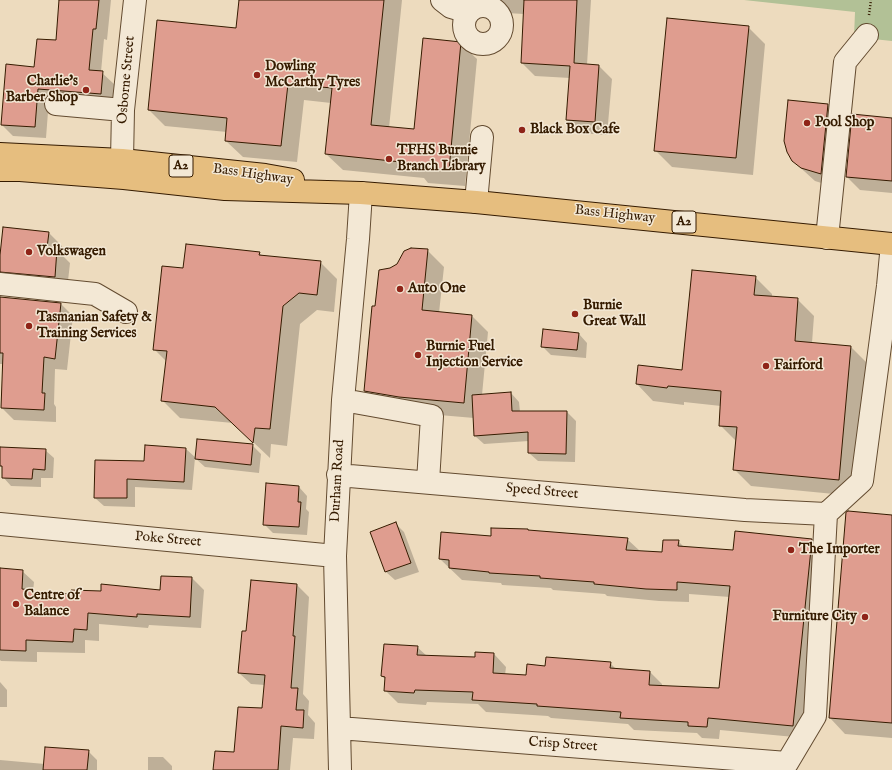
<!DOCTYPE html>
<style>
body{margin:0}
canvas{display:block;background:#eddbbe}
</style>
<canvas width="892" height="770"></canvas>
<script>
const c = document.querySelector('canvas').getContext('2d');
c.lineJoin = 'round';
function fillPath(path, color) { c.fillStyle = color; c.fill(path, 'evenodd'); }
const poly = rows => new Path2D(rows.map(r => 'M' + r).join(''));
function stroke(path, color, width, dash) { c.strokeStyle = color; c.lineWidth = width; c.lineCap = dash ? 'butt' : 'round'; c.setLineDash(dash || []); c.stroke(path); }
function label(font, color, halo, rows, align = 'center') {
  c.font = font + ' "IM FELL English",serif'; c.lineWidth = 3; c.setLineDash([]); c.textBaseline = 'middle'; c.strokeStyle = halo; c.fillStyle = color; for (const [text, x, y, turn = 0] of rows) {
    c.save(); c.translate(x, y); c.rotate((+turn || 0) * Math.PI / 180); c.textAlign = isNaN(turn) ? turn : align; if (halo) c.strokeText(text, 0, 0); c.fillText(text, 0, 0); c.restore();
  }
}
fillPath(poly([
 [744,0,892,0,892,41,854,37,855,12]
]), '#b2c196');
fillPath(poly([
 [60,0,111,0,107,40,104,39,101,72,114,84,112,105,49,99,46,138,13,136,2,125,35,68,57,41],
 [240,0,402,0,389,128,415,131,460,43,477,59,465,186,428,183,424,178,343,170,326,154,331,103,304,100,297,162,243,157,226,141,227,132,165,126,149,110,237,29],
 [460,0,591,0,587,65,599,66,612,79,607,135,580,133,567,120,570,78,535,76,522,63,524,14,488,12,482,6,467,6],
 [748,27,765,44,753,175,672,167,655,150],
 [828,105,841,118,834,187,815,181,793,161],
 [892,119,892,193,860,190,847,177],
 [49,233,62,246,61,254,70,263,67,290,12,285,0,272,0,265],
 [427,250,444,267,439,313,472,316,488,332,482,395,511,393,519,402,520,412,567,412,576,421,575,462,538,461,529,453,529,441,484,444,475,436,474,418,416,413,381,407,365,391,376,307,391,269],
 [259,253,263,256,320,262,337,279,334,312,317,310,300,324,287,446,271,444,270,458,233,423,180,418,163,401,167,362,154,349,184,269],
 [755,277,772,294,772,297,797,299,814,316,812,343,851,347,868,364,855,496,751,486,734,469,737,442,720,425,721,406,684,402,684,405,653,401,637,384,682,371],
 [0,298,61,304,73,316,67,370,55,369,54,404,56,407,56,422,14,420,2,408,4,364,0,364],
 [579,334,587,343,586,358,551,355,542,346],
 [252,445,261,454,259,473,205,467,195,458,192,490,135,487,135,507,104,506,95,498,145,462,146,446,186,449,196,458],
 [45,450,54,458,53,478,41,478,41,487,11,486,3,477,3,468,0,465],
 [299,487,307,496,306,509,309,512,307,535,273,533,264,524],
 [892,516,892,738,845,734,830,718],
 [395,523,404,532,419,572,395,580,386,572,372,532],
 [492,537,627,539,640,551,663,553,678,541,684,547,734,551,811,540,824,553,805,738,720,730,719,739,702,738,697,733,634,730,628,724,551,718,548,716,486,712,478,704,427,702,426,705,398,703,386,691,386,680,382,676,417,647,427,656,476,658,494,654,506,667,505,675,526,676,546,667,610,663,617,670,650,672,662,684,662,686,720,689,730,597,689,594,689,602,659,601,607,596,605,594,553,590,551,588,502,585,501,583,462,580,440,559],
 [0,569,22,571,34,582,33,592,72,595,102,592,161,591,162,577,192,578,204,590,201,628,149,625,148,628,99,624,99,641,85,640,85,653,37,652,37,662,1,661,0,660],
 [252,581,297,585,309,597,303,694,309,701,308,715,315,723,314,739,293,738,290,770,214,770,235,753,263,710,265,685,251,684,239,673,247,632],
 [0,682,7,690,7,707,0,707],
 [88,751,97,760,97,770,100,770,0,770,0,760,45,764],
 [148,757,163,757,172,766,172,770,148,770]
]), '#0003');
const building = poly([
 [59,0,99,0,96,29,93,29,89,70,103,71,101,94,38,89,35,127,1,125,6,64,34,67,37,39,56,40,59,0],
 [239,0,384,0,371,125,414,129,423,38,461,42,449,170,411,167,411,163,325,154,332,88,288,84,281,146,225,141,227,118,148,110,157,20,236,28,239,0],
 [524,0,577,0,574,63,599,65,595,122,566,120,570,66,521,63,524,0],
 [667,18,749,26,736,158,654,151,667,18],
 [788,100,828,104,821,174,801,168,792,161,787,152,784,141,788,100],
 [852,114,892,118,892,181,846,177,852,114],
 [3,227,49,232,47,248,57,249,55,277,0,272,0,255,3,227],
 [186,244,260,252,259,255,321,261,317,295,299,293,283,306,270,429,255,428,253,443,215,407,161,401,167,351,153,350,162,266,183,268,186,244],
 [411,248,428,249,422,310,472,315,464,403,399,397,364,391,372,306,375,306,379,270,390,268,397,264,404,251,411,248],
 [692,270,756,276,754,295,798,298,795,341,851,346,839,480,733,470,737,427,719,426,721,391,668,386,667,388,636,384,638,365,682,370,692,270],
 [0,297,61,303,55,359,44,357,42,393,45,393,44,410,1,408,3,353,0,353,0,297],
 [543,329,579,333,577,350,541,347,543,329],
 [511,392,512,411,567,411,566,454,528,453,528,432,474,436,472,395,511,392],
 [197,439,253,444,251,465,195,459,197,439],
 [145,445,186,448,184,482,127,479,127,498,94,498,95,460,144,461,145,445],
 [0,447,46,449,45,470,33,469,32,479,2,478,2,466,0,466,0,447],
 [266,483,299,486,298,502,301,502,299,527,263,525,266,483],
 [848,511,892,515,892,723,829,718,846,512,848,511],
 [396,522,411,563,385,572,370,532,396,522],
 [491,528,528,529,528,530,628,538,626,550,662,552,663,540,679,540,678,546,733,550,735,531,812,539,793,726,708,718,707,727,688,726,688,722,620,718,621,712,537,706,537,704,472,700,473,692,415,690,414,693,384,691,385,677,381,676,384,644,418,646,417,655,475,657,475,652,494,653,493,673,526,675,527,664,545,666,546,657,611,662,610,668,650,671,649,685,719,688,730,586,677,582,677,590,646,589,594,584,594,582,540,578,540,576,489,573,489,572,449,568,449,560,439,559,441,532,491,536,491,528],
 [0,568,23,570,22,589,32,590,32,592,71,594,71,590,101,591,101,584,160,590,161,576,192,577,190,617,137,614,137,617,88,613,87,630,74,629,73,642,26,640,26,651,0,650,0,568],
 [251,580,297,584,293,636,295,636,291,688,298,688,296,710,304,710,303,728,281,726,278,770,213,770,215,751,234,752,238,707,262,708,265,675,238,673,242,631,246,631,251,580],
 [45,747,89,750,87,770,43,770,45,747]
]);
fillPath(building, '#df9d8f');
stroke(building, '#351b00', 1);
const minor = poly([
 [442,0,451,7,468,12],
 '464 25a19 19 0 1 1 38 0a19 19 0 1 1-38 0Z',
 [56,104,123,110],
 [122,160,123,110,135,0],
 [476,202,482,137],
 [827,238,845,62,867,35],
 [0,284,95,294,126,312],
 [343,400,432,416,428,482],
 [338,475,745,510,826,514,862,481,888,286,892,244],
 [0,524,335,556],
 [339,728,787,763,815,716,826,514],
 [340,770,335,556,343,400,358,239,361,193]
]);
const highway = poly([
 [0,154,122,160,265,175,293,180],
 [0,170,20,170,124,178,225,189,361,193,476,202,892,244]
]);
stroke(minor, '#634b30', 24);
stroke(highway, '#351b00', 24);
stroke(poly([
 [869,15,871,0]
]), '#351b00', 2.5, [1, 2]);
stroke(minor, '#f3e8d5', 22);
stroke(highway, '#e6be7f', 22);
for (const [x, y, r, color] of [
 [257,75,4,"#8f2418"],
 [86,90,4,"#8f2418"],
 [807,123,4,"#8f2418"],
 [522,130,4,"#8f2418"],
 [389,159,4,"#8f2418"],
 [29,252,4,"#8f2418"],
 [400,289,4,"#8f2418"],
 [575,314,4,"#8f2418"],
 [29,326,4,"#8f2418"],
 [418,355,4,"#8f2418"],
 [766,366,4,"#8f2418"],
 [791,550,4,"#8f2418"],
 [16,604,4,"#8f2418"],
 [865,617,4,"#8f2418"]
]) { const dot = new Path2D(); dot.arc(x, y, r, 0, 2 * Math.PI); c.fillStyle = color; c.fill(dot); stroke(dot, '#f3e8d5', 1.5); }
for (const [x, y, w] of [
 [181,166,24],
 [684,222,24]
]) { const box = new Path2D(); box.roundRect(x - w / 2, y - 11, w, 22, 3); c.fillStyle = '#f3e8d5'; c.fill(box); stroke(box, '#351b00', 1); }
label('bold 13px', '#351b00', null, [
 ["A2",181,166],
 ["A2",684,222]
]);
label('bold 14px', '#351b00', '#f3e8d5', [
 ["Dowling",265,67],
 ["McCarthy Tyres",265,83],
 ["Charlie's",78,82,"right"],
 ["Barber Shop",78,98,"right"],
 ["Pool Shop",815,123],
 ["Black Box Cafe",530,130],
 ["TFHS Burnie",397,151],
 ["Branch Library",397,167],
 ["Volkswagen",37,252],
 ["Auto One",408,289],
 ["Burnie",583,306],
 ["Great Wall",583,322],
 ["Tasmanian Safety &",37,318],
 ["Training Services",37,334],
 ["Burnie Fuel",426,347],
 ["Injection Service",426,363],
 ["Fairford",774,366],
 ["The Importer",799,550],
 ["Centre of",24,596],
 ["Balance",24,612],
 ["Furniture City",857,617,"right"]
], 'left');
label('14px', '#351b00', '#f3e8d5', [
 ["Osborne Street",127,80,-85],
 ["Bass Highway",253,175,8],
 ["Bass Highway",615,215,6],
 ["Durham Road",338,481,-87],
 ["Speed Street",542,492,5],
 ["Poke Street",168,540,5],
 ["Crisp Street",563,745,4]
]);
</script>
